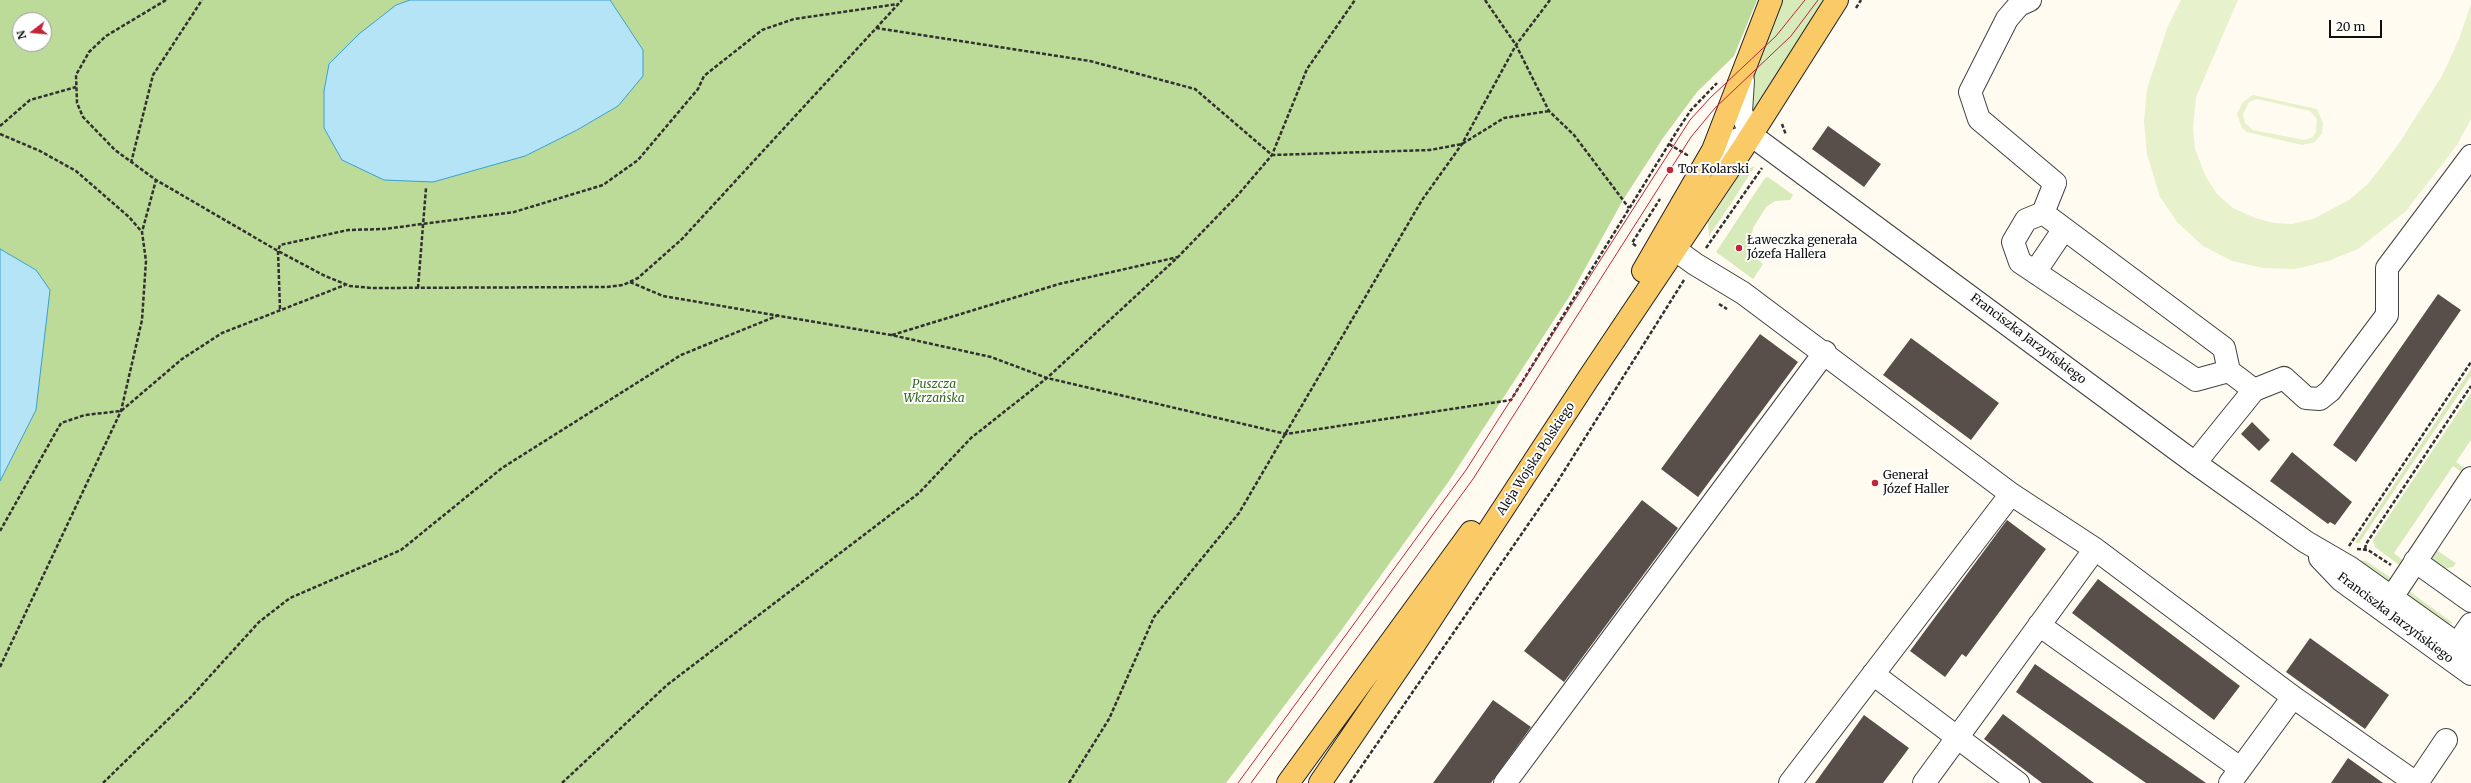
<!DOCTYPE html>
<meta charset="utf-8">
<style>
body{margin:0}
#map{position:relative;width:2471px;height:783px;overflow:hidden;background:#fffbf1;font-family:Merriweather,serif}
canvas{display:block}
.north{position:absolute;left:12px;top:12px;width:40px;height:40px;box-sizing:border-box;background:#fff;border:1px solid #9f9f9f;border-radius:50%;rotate:254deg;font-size:11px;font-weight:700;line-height:16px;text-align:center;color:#0f0f0f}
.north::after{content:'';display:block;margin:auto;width:14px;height:18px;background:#c22438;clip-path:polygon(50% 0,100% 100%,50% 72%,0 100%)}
.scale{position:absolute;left:2329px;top:20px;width:53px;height:18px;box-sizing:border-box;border:2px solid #0f0f0f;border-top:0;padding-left:5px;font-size:12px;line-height:14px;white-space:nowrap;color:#0f0f0f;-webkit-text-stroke:3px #fff;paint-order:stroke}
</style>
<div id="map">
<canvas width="2471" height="783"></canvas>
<div class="north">N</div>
<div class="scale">20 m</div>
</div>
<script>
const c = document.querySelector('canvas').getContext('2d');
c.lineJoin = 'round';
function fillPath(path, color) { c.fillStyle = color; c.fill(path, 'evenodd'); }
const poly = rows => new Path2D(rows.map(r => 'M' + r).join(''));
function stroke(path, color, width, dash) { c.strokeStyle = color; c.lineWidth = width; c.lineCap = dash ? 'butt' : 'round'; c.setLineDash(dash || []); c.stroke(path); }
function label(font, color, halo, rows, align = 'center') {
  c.font = font + ' Merriweather,serif'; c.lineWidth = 4; c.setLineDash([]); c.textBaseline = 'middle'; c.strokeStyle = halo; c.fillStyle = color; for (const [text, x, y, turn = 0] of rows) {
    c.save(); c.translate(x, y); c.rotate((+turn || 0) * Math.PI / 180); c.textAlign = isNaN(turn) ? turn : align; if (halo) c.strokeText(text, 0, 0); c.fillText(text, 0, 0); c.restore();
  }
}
fillPath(poly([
 [1780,0,1824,0,1753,114,1743,105],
 [1755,166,1732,202,1709,236,1708,223,1739,176,1746,170],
 [1768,177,1793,195,1790,200,1775,201,1766,207,1753,228,1750,246,1757,259,1763,264,1753,279,1716,252,1765,178],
 [2471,369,2471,376,2359,543,2355,543],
 [2471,393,2471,440,2456,462,2467,470,2464,474,2453,466,2394,553,2405,562,2402,567,2375,547,2373,540],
 [2435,549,2456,563,2453,567,2442,569,2433,561,2432,556],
 [2351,559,2366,561,2391,578,2388,581],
 [2409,591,2453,623,2446,624,2407,599]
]), '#d7eab9');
fillPath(poly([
 [0,0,410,0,396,5,525,156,577,130,618,106,643,50,610,0,1757,0,1734,56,1697,92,1663,138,1623,200,1571,294,1449,481,1340,632,1226,783,0,783,0,481,36,410,36,270,0,249],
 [20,20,44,20,44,44,20,44]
]), '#bcdb98');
fillPath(poly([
 [2181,0,2238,0,2196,97,2193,128,2195,149,2206,177,2217,194,2233,208,2255,218,2274,223,2292,224,2313,219,2349,200,2368,184,2398,145,2442,76,2459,39,2471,4,2471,119,2457,145,2406,211,2358,249,2328,261,2295,269,2263,268,2232,261,2203,246,2177,222,2160,197,2147,154,2144,121,2147,89,2168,26],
 [2253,95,2317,109,2323,123,2322,133,2315,142,2302,145,2247,132,2242,128,2237,114,2243,102],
 [2257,99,2310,111,2317,119,2316,132,2313,137,2304,140,2253,130,2245,123,2243,114,2249,102]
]), '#e7f1cb');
const water = poly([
 [410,0,610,0,643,50,643,76,618,106,577,130,525,156,433,182,384,180,342,160,324,128,324,91,329,64,359,34,396,5,410,0],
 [0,249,36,270,50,290,36,410,0,481,0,249]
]);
fillPath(water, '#b5e4f7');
stroke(water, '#3aa0cf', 1);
fillPath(poly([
 [1828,126,1881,164,1864,187,1812,149],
 [2438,294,2461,310,2356,462,2333,445],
 [1760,334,1798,362,1698,497,1661,469],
 [1911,338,1999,403,1971,440,1883,375],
 [2252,422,2270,440,2259,451,2241,434],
 [2292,452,2352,502,2335,525,2330,522,2328,524,2270,481],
 [1642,500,1678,528,1564,682,1524,651],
 [2007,520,2046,549,1966,657,1962,654,1945,677,1910,651],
 [2098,579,2240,686,2214,720,2072,613],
 [2310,638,2389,695,2365,729,2286,672],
 [2035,664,2206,783,2146,783,2016,692],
 [1493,700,1531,727,1493,780,1491,783,1433,783],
 [2003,714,2094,783,2042,783,1984,739],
 [1864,715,1909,748,1883,783,1815,783],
 [2348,758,2383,783,2331,783]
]), '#584f4b');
const minor = poly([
 [2030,0,2019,5,2007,19,1970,92,1979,119,2055,183,2043,213],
 [1743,80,1741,112,1751,135,2195,463,2306,542,2349,567,2471,654],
 [1709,158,1730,142,1751,135],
 [1662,240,1695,264,1743,293,2011,494,2095,549,1924,783],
 [2035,272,2064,229],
 [2254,390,2284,378,2306,398,2320,399,2330,391,2387,315,2387,268,2471,156],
 [2195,463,2254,390,2229,371,2224,348,2043,213,2026,220,2013,242,2020,262,2196,380,2229,371],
 [2095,549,2293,697,2230,783],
 [2320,558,2341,580,2471,674],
 [2415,561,2471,601],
 [2384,609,2471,478],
 [2039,625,2240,768],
 [2449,656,2471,624],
 [1873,674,2018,783],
 [2293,697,2416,783],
 [1505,783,1825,352],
 [1790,783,2011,494],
 [2417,783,2446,740]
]);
const major = poly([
 [1643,271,1713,150,1771,0],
 [1288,783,1471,532],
 [1320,783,1414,645,1588,379,1743,148,1837,0]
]);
stroke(minor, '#424242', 24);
stroke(major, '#202020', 24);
stroke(poly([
 [166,0,106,36,89,52,76,75,77,103,83,117,115,150,156,180,278,251,325,276,350,286,372,288,607,287,623,285,638,278,682,239,902,0],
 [1485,0,1516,45,1549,111,1574,135,1629,208],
 [1856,8,1861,0],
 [876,28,1090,61,1195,89,1272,155,1430,150,1462,144,1504,118,1549,111],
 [1782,124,1786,135],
 [0,126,30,100,76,87],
 [0,134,40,151,76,171,129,217,142,232],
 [1669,144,1687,155,1686,157],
 [131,163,153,75,202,0],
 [1636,246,1632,243,1660,199],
 [1706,248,1762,168],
 [630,282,663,296,891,335,991,357,1047,378,1286,434,1511,400,1677,131,1691,110,1717,83],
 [418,288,426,188],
 [1719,304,1727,309],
 [280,309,278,251,280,245,348,230,384,229,514,212,603,185,638,160,698,89,704,76,762,30,794,19,898,4],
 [892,335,1059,284,1178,257],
 [0,531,61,423,85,415,121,411,182,359,222,333,345,285],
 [2349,546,2471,362],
 [2357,549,2368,550,2391,565],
 [2365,549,2366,544,2471,386],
 [0,667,121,411,142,320,146,261,142,232,156,180],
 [103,783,190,698,259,622,290,598,401,550,502,468,681,355,779,315],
 [562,783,667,685,919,493,971,438,1047,378,1178,257,1237,196,1272,155,1307,69,1355,0],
 [1069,783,1109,719,1154,617,1239,513,1422,200,1462,144,1516,45,1550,0],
 [1350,783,1556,484,1684,280]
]), '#313131', 2.5, [4, 2]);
stroke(minor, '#fff', 22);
stroke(major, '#faca66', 22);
stroke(poly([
 [1238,783,1466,470,1690,120,1710,98,1776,36,1805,0],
 [1251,783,1473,479,1691,137,1715,108,1791,36,1818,0]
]), '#c22438', 1);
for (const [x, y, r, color] of [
 [1670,170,4,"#c22438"],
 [1739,248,4,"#c22438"],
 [1875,483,4,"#c22438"]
]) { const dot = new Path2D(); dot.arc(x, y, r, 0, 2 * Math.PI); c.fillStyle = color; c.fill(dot); stroke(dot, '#fff', 1.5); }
label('12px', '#0f0f0f', '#fff', [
 ["Tor Kolarski",1678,170],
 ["Ławeczka generała",1747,241],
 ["Józefa Hallera",1747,255],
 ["Generał",1883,476],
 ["Józef Haller",1883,490]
], 'left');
label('12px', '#0f0f0f', '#fff', [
 ["Franciszka Jarzyńskiego",2028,339,37],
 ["Aleja Wojska Polskiego",1536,459,-57],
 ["Franciszka Jarzyńskiego",2395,618,37]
]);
label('italic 12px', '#33681d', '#fff', [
 ["Puszcza",934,385],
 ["Wkrzańska",934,399]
]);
</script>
